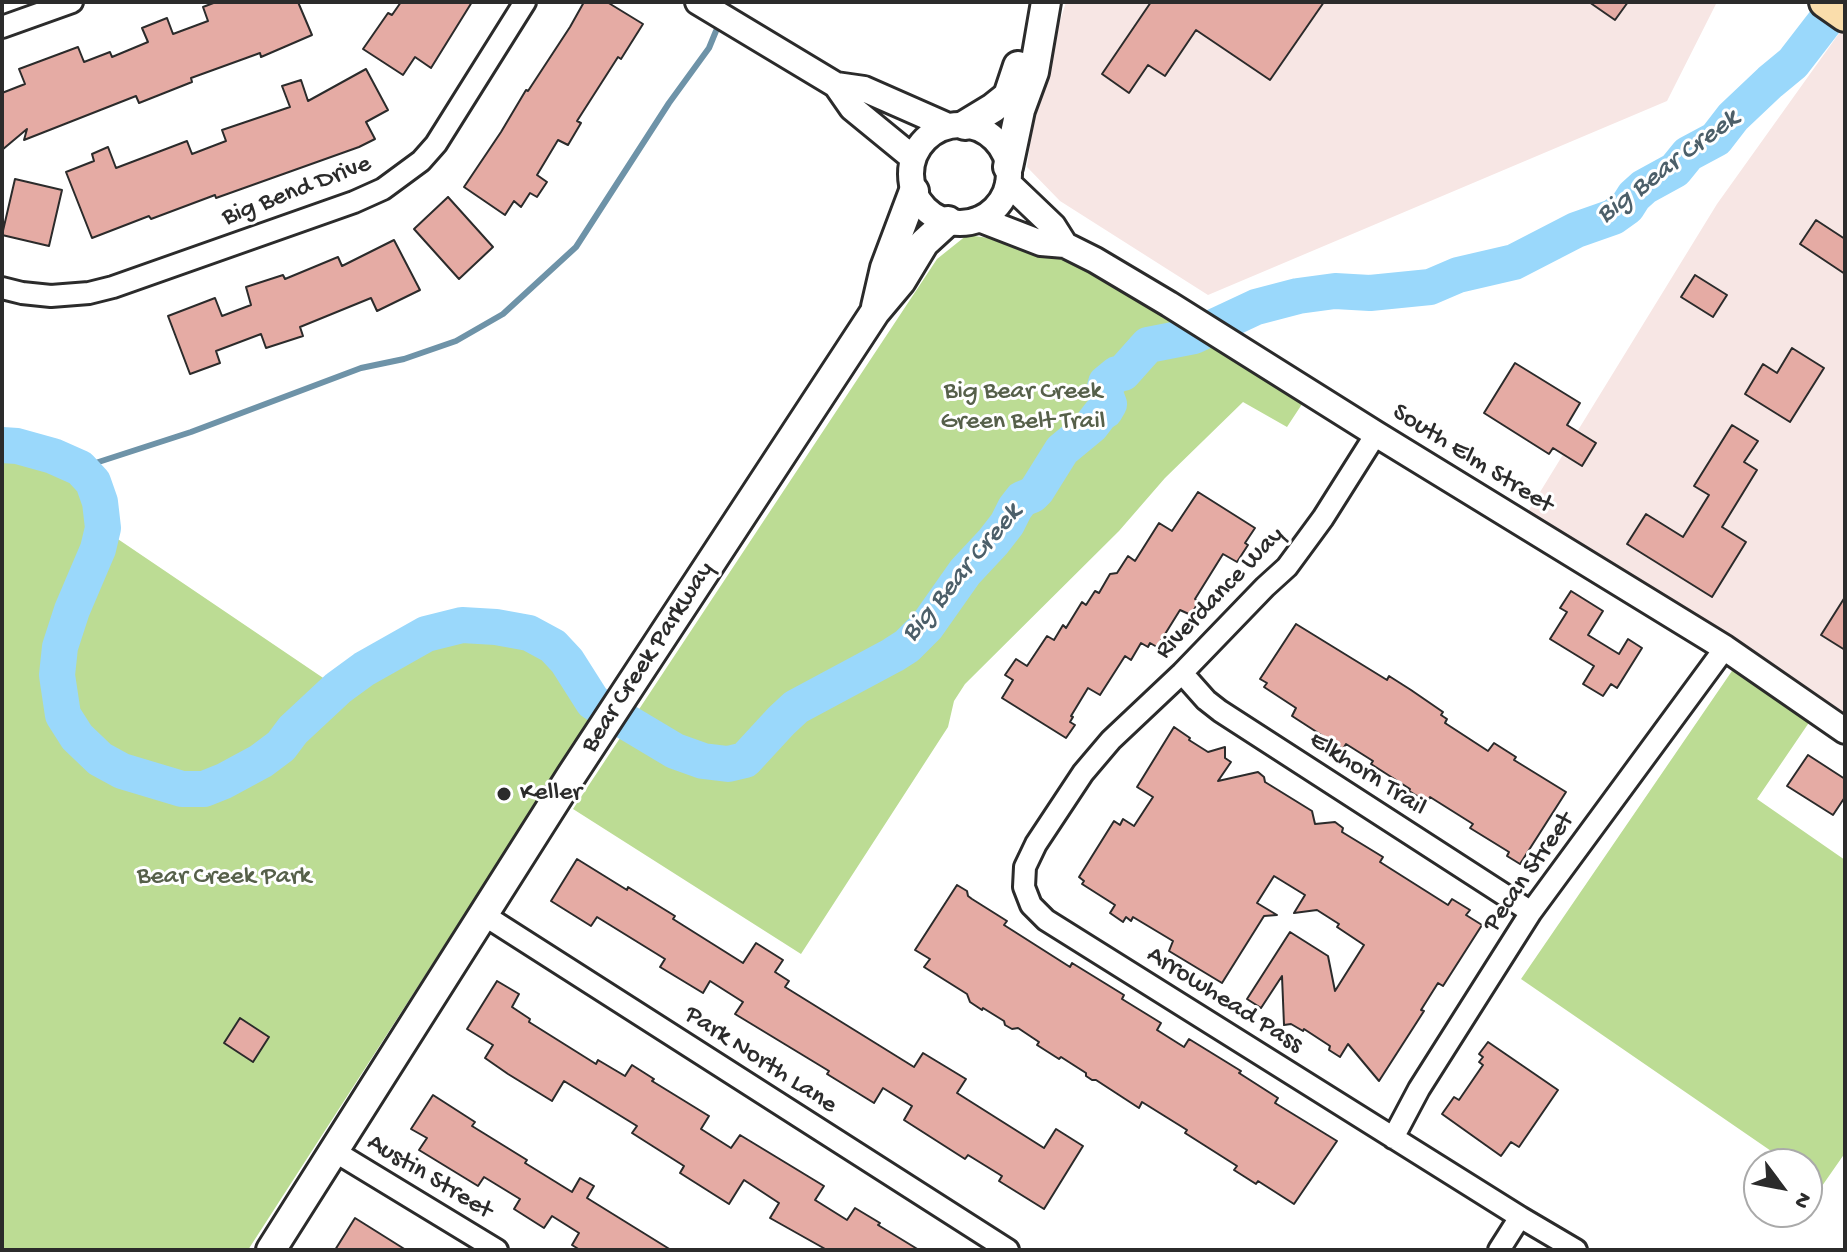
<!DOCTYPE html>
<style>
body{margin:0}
#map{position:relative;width:1847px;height:1252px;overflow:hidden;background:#fff;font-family:"Gochi Hand",sans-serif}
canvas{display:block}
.frame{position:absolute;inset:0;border:4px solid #2b2b2b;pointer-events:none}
.north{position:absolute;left:1743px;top:1148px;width:80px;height:80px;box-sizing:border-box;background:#fff;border:2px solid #aaa;border-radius:50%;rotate:122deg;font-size:22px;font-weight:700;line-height:32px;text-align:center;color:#2b2b2b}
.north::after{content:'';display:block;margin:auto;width:28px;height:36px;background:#2b2b2b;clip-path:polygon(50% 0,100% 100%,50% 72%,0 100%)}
</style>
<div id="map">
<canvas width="1847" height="1252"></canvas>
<div class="frame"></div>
<div class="north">N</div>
</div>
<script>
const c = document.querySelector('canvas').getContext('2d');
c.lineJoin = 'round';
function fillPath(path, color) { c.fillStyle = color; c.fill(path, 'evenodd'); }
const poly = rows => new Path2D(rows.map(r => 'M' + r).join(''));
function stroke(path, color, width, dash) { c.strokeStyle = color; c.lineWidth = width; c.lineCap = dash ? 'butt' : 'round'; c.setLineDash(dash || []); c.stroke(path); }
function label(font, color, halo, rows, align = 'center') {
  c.font = font + ' "Gochi Hand",sans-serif'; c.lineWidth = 6; c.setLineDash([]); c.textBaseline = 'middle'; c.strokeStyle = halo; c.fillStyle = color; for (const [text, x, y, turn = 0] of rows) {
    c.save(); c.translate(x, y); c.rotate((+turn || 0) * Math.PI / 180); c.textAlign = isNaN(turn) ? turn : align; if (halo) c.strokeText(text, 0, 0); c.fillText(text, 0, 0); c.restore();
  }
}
fillPath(poly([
 [1066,2,1717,2,1667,101,1208,295,1060,201,1027,167,1036,98],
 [1845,25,1845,731,1521,523,1717,204]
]), '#f7e6e4');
fillPath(poly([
 [967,235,1011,241,1102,271,1306,398,1287,427,1243,402,1165,478,1119,531,965,684,954,701,948,727,801,954,573,809,937,259],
 [2,445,17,446,53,456,80,468,93,482,100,502,103,529,338,688,364,669,426,634,462,625,496,627,529,633,553,646,567,661,586,690,596,710,248,1250,2,1250],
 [1747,649,1823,702,1757,799,1845,860,1845,1153,1822,1186,1807,1176,1807,1164,1790,1164,1521,979]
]), '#bcdc94');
stroke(poly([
 [80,468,191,432,361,368,404,359,456,341,503,314,576,247,669,103,709,48,716,31]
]), '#6e93a8', 6);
stroke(poly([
 [2,445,17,446,53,456,80,468,93,482,100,502,103,528,98,549,72,610,60,647,57,675,63,715,77,737,100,759,122,771,182,789,204,789,224,781,261,761,281,746,293,730,338,688,364,669,426,634,462,625,496,627,529,633,553,646,567,661,593,702,675,751,703,761,728,764,745,760,781,721,796,707,893,655,907,646,927,626,965,572,993,542,1007,524,1015,508,1022,499,1032,495,1037,490,1062,450,1091,426,1101,413,1105,411,1109,404,1104,391,1106,383,1117,374,1123,373,1148,345,1194,336,1256,307,1298,296,1335,291,1370,293,1430,287,1458,275,1514,262,1576,230,1613,217,1627,207,1634,196,1644,187,1675,170,1688,154,1716,139,1733,117,1770,82,1793,63,1840,2]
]), '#9ad8fb', 36);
const building = poly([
 [216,2,298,2,312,35,261,57,260,53,191,78,192,82,139,103,136,96,24,140,27,129,2,150,2,93,25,84,19,69,78,47,84,62,110,52,112,57,148,42,142,28,167,18,173,34,208,21,203,7,216,2],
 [401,2,472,2,431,68,415,57,403,75,363,49,388,13,392,15,401,2],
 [584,2,607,2,643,24,621,59,618,57,577,121,581,123,568,145,558,140,537,175,547,182,537,197,530,193,521,207,514,201,505,215,464,187,501,132,526,90,528,91,570,27,584,2],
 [1151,2,1324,2,1270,80,1196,30,1165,76,1148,65,1129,93,1102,74,1151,2],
 [1589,2,1628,2,1615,20,1589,2],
 [366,69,388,110,366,122,375,139,359,147,216,198,215,195,151,219,149,216,92,238,66,172,94,161,92,154,108,147,116,168,187,141,192,154,226,141,222,130,290,107,282,86,301,80,308,101,366,69],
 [15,179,62,190,49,246,2,235,15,179],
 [448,197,493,247,459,279,414,229,448,197],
 [1816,220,1845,239,1845,274,1800,244,1816,220],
 [394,240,420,290,377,311,371,298,300,327,303,336,266,348,261,334,216,351,220,363,190,374,168,316,215,298,222,316,251,305,246,287,283,275,285,279,338,257,342,266,394,240],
 [1695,275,1727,295,1713,317,1681,297,1695,275],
 [1792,348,1824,368,1790,422,1745,394,1763,364,1777,373,1792,348],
 [1515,363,1580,403,1567,425,1596,443,1582,466,1553,448,1549,454,1484,413,1515,363],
 [1732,425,1758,441,1744,462,1757,470,1722,527,1746,542,1712,597,1627,544,1646,514,1683,537,1709,495,1694,486,1732,425],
 [1198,492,1255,528,1245,543,1248,545,1237,562,1223,554,1195,599,1199,601,1191,615,1180,610,1157,647,1150,643,1148,647,1141,643,1131,660,1125,656,1100,695,1088,688,1071,716,1073,717,1070,722,1075,725,1066,738,1002,698,1013,680,1005,675,1016,659,1027,666,1047,636,1054,640,1063,625,1066,628,1082,602,1086,605,1095,591,1099,593,1110,574,1117,573,1128,556,1135,561,1159,523,1172,531,1198,492],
 [1571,591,1603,611,1588,635,1619,654,1628,639,1642,648,1617,688,1611,684,1603,696,1583,684,1594,666,1550,639,1567,612,1560,608,1571,591],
 [1845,597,1845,650,1821,635,1845,597],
 [1296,624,1387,680,1389,676,1411,690,1443,712,1441,715,1447,719,1445,723,1488,751,1494,743,1516,757,1514,760,1566,792,1520,864,1507,856,1509,852,1470,828,1473,824,1430,797,1427,802,1409,791,1410,789,1371,764,1373,761,1346,744,1343,749,1292,716,1296,708,1264,687,1267,683,1260,679,1296,624],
 [1174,727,1190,738,1189,740,1208,752,1225,747,1225,758,1231,762,1218,781,1258,772,1264,777,1265,782,1312,811,1315,824,1335,822,1343,828,1342,832,1383,857,1380,862,1448,905,1452,899,1470,910,1466,915,1482,925,1443,986,1438,983,1421,1010,1424,1011,1379,1081,1348,1044,1340,1057,1329,1050,1330,1046,1304,1029,1303,1031,1291,1024,1284,1025,1282,976,1261,1008,1247,999,1290,932,1328,956,1335,991,1364,945,1337,927,1339,924,1317,910,1294,913,1305,895,1274,876,1257,903,1277,915,1264,916,1222,983,1169,951,1173,941,1133,917,1131,921,1126,917,1123,922,1110,913,1115,905,1082,884,1084,881,1079,877,1114,821,1120,825,1123,819,1134,826,1153,797,1137,787,1174,727],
 [1808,755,1845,779,1845,797,1833,815,1787,786,1808,755],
 [577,859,627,890,628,887,675,916,673,919,743,963,756,943,783,960,775,972,789,981,785,987,914,1067,923,1053,966,1079,957,1093,1044,1148,1056,1129,1083,1146,1044,1209,999,1181,1002,1176,968,1155,965,1159,904,1120,912,1106,883,1088,874,1103,827,1074,829,1071,735,1014,743,1002,710,981,703,993,660,967,665,959,597,917,591,926,551,901,577,859],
 [957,885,967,891,968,896,972,899,1007,921,1004,925,1070,967,1072,963,1124,995,1122,999,1161,1023,1157,1030,1184,1047,1189,1039,1241,1071,1239,1073,1278,1098,1275,1103,1337,1141,1294,1204,1258,1181,1256,1184,1234,1170,1237,1166,1185,1133,1187,1130,1142,1102,1139,1108,1096,1080,1092,1080,1086,1076,1086,1073,1061,1057,1059,1059,1037,1045,1039,1042,1018,1028,1012,1029,1005,1025,1004,1021,983,1008,982,1010,970,1002,967,994,924,967,930,959,915,950,957,885],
 [497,981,519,994,512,1007,530,1019,529,1022,596,1064,598,1060,625,1076,632,1065,654,1079,652,1081,709,1116,701,1129,731,1148,740,1135,824,1186,815,1200,847,1220,855,1208,880,1223,878,1225,919,1250,827,1250,770,1218,779,1203,744,1180,729,1204,680,1173,684,1166,632,1133,637,1126,564,1081,552,1101,508,1074,485,1058,493,1045,467,1029,497,981],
 [240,1018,269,1037,253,1062,224,1043,240,1018],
 [1488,1042,1558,1090,1519,1147,1511,1142,1501,1156,1442,1114,1454,1097,1459,1100,1483,1065,1479,1062,1483,1057,1479,1054,1488,1042],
 [433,1095,475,1122,472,1126,527,1160,525,1163,572,1192,580,1178,594,1186,587,1198,671,1250,580,1250,572,1245,579,1233,552,1216,544,1228,514,1209,520,1199,484,1177,478,1186,419,1150,427,1138,411,1129,433,1095],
 [355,1218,406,1250,335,1250,355,1218]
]);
fillPath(building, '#e5aba4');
stroke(building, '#2b2b2b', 2);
const minor = poly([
 [2,27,72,2],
 [2,288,22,293,51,296,89,293,113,287,354,202,383,189,421,161,436,144,525,2],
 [1376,434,1323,518,1287,567,1265,587,1182,673,1111,740,1083,773,1036,844,1025,867,1024,887,1031,905,1046,920,1520,1217],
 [1182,673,1206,700,1220,711,1531,912],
 [484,915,1008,1250],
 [1393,1138,1419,1089,1531,912,1725,648],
 [334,1151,497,1250],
 [1499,1250,1520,1217,1576,1250]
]);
const tertiary = poly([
 [698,2,836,85,864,89,948,126],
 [836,85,852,108,913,158],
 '911 174a49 49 0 1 1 98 0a49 49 0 1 1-98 0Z',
 [1008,183,1053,226,1065,245],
 [979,219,1041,243,1065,245,1095,260,1169,304,1376,434,1725,648,1845,731]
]);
const secondary = poly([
 [965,125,993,108,1008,96,1018,66],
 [1008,167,1020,110,1034,72,1046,2],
 [876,307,885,268,914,191],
 [271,1250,571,776,875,312,901,281,924,243,948,221]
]);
const primary = poly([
 [1825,2,1845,16]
]);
stroke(minor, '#2b2b2b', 26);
stroke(tertiary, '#2b2b2b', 30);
stroke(secondary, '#2b2b2b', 34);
stroke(primary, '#2b2b2b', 36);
stroke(minor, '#fff', 20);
stroke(tertiary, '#fff', 24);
stroke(secondary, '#fff', 28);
stroke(primary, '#faddab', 30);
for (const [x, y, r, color] of [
 [504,794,8,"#2b2b2b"]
]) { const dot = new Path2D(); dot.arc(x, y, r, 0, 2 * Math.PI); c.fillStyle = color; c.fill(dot); stroke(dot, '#fff', 3); }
label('26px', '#2b2b2b', '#fff', [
 ["Big Bend Drive",297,192,-21],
 ["South Elm Street",1472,460,32],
 ["Riverdance Way",1221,594,-46],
 ["Bear Creek Parkway",649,658,-57],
 ["Elkhorn Trail",1367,775,33],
 ["Pecan Street",1530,873,-55],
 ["Arrowhead Pass",1224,1001,32],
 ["Park North Lane",760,1061,33],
 ["Austin Street",429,1178,31]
]);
label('26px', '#56604a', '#fff', [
 ["Big Bear Creek",1023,393],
 ["Green Belt Trail",1023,423],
 ["Bear Creek Park",224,878]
]);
label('26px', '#2b2b2b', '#fff', [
 ["Keller",520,794]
], 'left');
label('italic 28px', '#4c5f69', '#fff', [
 ["Big Bear Creek",1669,168,-37],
 ["Big Bear Creek",963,574,-50]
]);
</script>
